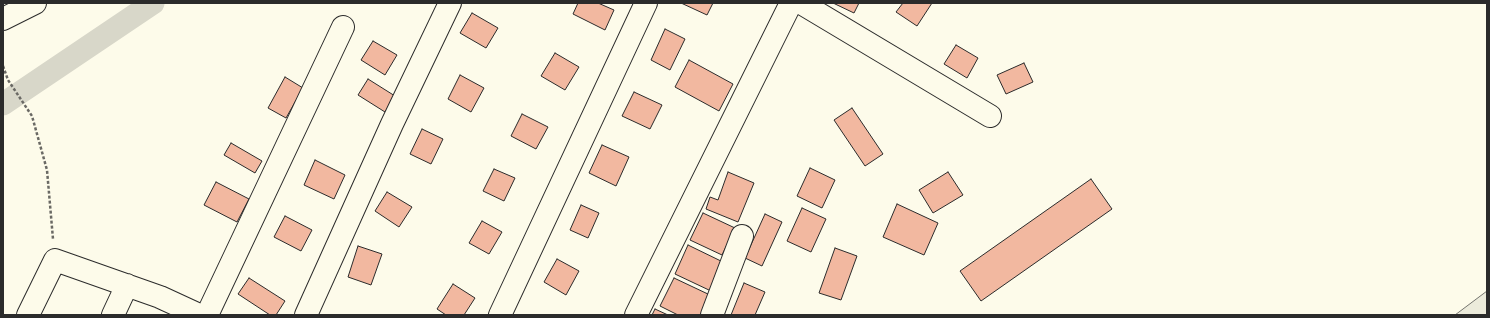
<!DOCTYPE html>
<style>
body{margin:0}
#map{position:relative;width:1490px;height:318px;overflow:hidden;background:#fdfbea;font-family:Bitter,serif}
canvas{display:block}
.frame{position:absolute;inset:0;border:4px solid #2b2b2b;pointer-events:none}
</style>
<div id="map">
<canvas width="1490" height="318"></canvas>
<div class="frame"></div>
</div>
<script>
const c = document.querySelector('canvas').getContext('2d');
c.lineJoin = 'round';
function fillPath(path, color) { c.fillStyle = color; c.fill(path, 'evenodd'); }
const poly = rows => new Path2D(rows.map(r => 'M' + r).join(''));
function stroke(path, color, width, dash) { c.strokeStyle = color; c.lineWidth = width; c.lineCap = dash ? 'butt' : 'round'; c.setLineDash(dash || []); c.stroke(path); }
const green = poly([
 [1487,291,1487,315,1455,315,1487,291]
]);
fillPath(green, '#ecebdb');
stroke(green, '#74746e', 1);
stroke(poly([
 [3,104,153,3]
]), '#d8d7c9', 23);
const building = poly([
 [578,3,598,3,614,10,605,30,573,14,578,3],
 [681,3,713,3,707,15,681,3],
 [833,3,859,3,854,13,833,3],
 [903,3,932,3,917,26,896,12,903,3],
 [472,13,498,28,486,48,460,33,472,13],
 [665,29,685,39,670,70,651,60,665,29],
 [373,41,397,55,385,75,361,60,373,41],
 [956,45,978,58,967,78,944,64,956,45],
 [555,53,579,67,565,90,541,76,555,53],
 [689,60,733,84,719,111,675,87,689,60],
 [1024,63,1033,82,1006,94,997,75,1024,63],
 [460,75,484,88,471,112,448,99,460,75],
 [285,77,303,88,286,118,268,108,285,77],
 [368,79,395,96,385,112,358,95,368,79],
 [634,92,662,105,650,129,622,116,634,92],
 [852,108,883,154,865,166,834,120,852,108],
 [522,114,548,127,536,149,511,136,522,114],
 [422,129,443,139,431,164,410,154,422,129],
 [231,143,262,161,255,173,224,155,231,143],
 [602,145,629,157,616,186,589,173,602,145],
 [315,160,345,175,334,199,304,185,315,160],
 [810,168,835,180,822,208,797,196,810,168],
 [494,169,515,178,504,201,483,191,494,169],
 [728,172,754,183,738,222,706,209,710,197,718,200,728,172],
 [948,172,963,195,933,213,919,190,948,172],
 [1091,179,1112,209,981,301,960,271,1091,179],
 [216,182,249,199,237,222,204,205,216,182],
 [387,192,412,207,399,227,375,211,387,192],
 [897,204,938,223,924,255,883,237,897,204],
 [581,205,599,213,588,238,570,230,581,205],
 [802,208,826,219,811,252,787,241,802,208],
 [703,213,735,228,722,255,690,240,703,213],
 [765,214,782,222,762,266,745,258,765,214],
 [285,216,312,230,301,251,274,237,285,216],
 [482,221,502,232,489,254,469,243,482,221],
 [688,245,725,263,711,291,675,274,688,245],
 [358,246,382,254,371,285,348,277,358,246],
 [835,248,857,256,841,300,819,293,835,248],
 [557,259,579,271,566,295,544,282,557,259],
 [249,278,285,301,276,315,270,315,238,294,249,278],
 [674,278,710,295,701,315,678,315,660,306,674,278],
 [744,283,765,292,755,315,731,315,744,283],
 [453,284,475,298,464,315,446,315,437,309,453,284],
 [655,309,668,315,652,315,655,309]
]);
fillPath(building, '#f2b8a0');
stroke(building, '#2b2b2b', 1);
const minor = poly([
 [801,3,990,116],
 [28,315,55,260,160,297,199,315],
 [113,315,127,285],
 [207,315,343,27],
 [306,315,392,124,450,3],
 [500,315,646,3],
 [636,315,791,3],
 [712,315,742,236]
]);
const major = poly([
 [3,19,35,3]
]);
stroke(minor, '#2b2b2b', 24);
stroke(major, '#2b2b2b', 24);
stroke(poly([
 [3,66,8,80,32,116,47,170,53,239]
]), '#6a6964', 2.5, [3, 2]);
stroke(minor, '#fdfbea', 22);
stroke(major, '#fdfbea', 22);
</script>
